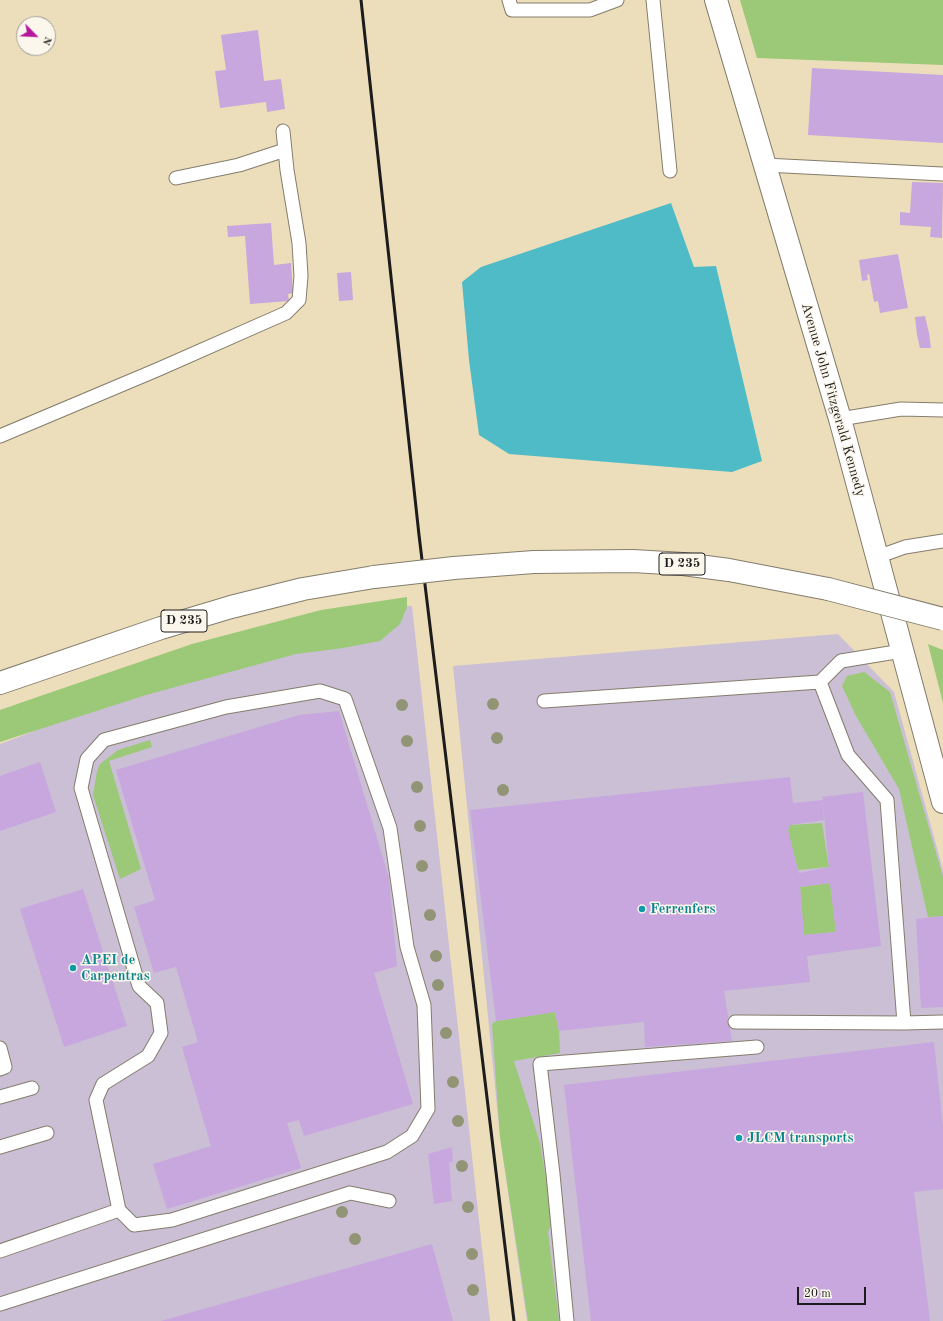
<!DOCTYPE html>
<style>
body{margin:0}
#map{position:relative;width:943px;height:1321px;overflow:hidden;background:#eddebb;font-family:"Old Standard TT",serif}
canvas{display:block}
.north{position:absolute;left:16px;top:16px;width:40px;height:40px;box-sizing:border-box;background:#fbf7ec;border:1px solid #a29f99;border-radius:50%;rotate:114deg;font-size:11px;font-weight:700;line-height:16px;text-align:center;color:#1c1c1c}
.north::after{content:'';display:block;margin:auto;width:14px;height:18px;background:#b5179e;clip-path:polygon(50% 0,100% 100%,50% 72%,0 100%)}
.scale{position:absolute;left:797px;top:1287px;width:69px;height:18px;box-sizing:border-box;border:2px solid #1c1c1c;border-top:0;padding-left:5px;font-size:12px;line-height:14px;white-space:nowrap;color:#1c1c1c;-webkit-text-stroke:3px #fbf7ec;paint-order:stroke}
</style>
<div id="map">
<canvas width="943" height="1321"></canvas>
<div class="north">N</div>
<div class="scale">20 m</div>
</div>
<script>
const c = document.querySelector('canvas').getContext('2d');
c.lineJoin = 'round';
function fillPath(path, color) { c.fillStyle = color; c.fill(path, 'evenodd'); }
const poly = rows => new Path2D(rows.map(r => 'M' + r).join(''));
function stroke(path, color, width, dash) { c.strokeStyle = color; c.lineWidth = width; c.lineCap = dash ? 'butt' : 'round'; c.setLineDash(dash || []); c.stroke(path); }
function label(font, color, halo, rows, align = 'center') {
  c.font = font + ' "Old Standard TT",serif'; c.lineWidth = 3; c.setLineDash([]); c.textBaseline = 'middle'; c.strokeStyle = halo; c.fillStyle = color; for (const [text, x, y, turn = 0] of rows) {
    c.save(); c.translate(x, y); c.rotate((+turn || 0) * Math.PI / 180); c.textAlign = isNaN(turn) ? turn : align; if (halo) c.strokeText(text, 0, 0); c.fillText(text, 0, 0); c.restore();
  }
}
fillPath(poly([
 [412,606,490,1321,0,1321,0,744,362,607],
 [838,634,894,692,943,870,943,1321,527,1321,500,1137,453,666]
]), '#cbbfd5');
fillPath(poly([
 [740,0,943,0,943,65,757,58],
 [407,597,407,607,400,624,380,641,343,648,296,654,146,695,0,742,0,710,46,694,192,644,321,610],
 [928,644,943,650,943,703],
 [864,672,890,692,943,877,943,916,928,917,899,789,856,716,842,686,847,676],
 [150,740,152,747,109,761,141,869,120,879,93,795,97,771,100,764,118,750],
 [822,823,829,867,798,870,788,831,790,825],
 [830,883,836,932,804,935,800,887],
 [555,1012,559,1031,560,1053,514,1061,540,1143,553,1220,548,1232,559,1321,528,1321,500,1137,492,1024,496,1021]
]), '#9bc977');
fillPath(poly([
 [671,203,694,267,716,266,762,461,732,472,509,454,479,435,469,360,462,282,481,267]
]), '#4ebbc7');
fillPath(poly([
 [258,30,264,81,281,79,285,109,267,112,266,102,220,108,215,71,226,70,221,35],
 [812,68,943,75,943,143,808,135],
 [912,182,943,183,942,238,930,237,931,227,900,225,900,212,910,213],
 [271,223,274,265,291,263,293,293,288,294,289,301,250,304,245,236,228,237,227,226],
 [898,254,908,308,880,313,878,301,874,302,869,274,867,275,868,280,862,281,859,260],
 [351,272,353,300,339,301,337,273],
 [925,316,929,333,931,348,920,348,917,335,915,317],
 [339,711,389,878,397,966,374,973,413,1104,304,1136,299,1120,287,1123,301,1168,167,1209,153,1164,211,1146,182,1047,198,1042,176,967,154,973,134,907,155,900,116,770,299,715],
 [40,762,56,812,0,831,0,776],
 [790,777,793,803,823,800,822,797,863,792,881,946,807,956,810,982,724,991,732,1041,645,1047,644,1022,559,1031,555,1012,496,1021,470,810],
 [823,803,829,867,799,873,788,831,790,825,824,820],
 [830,883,836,932,804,935,800,887],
 [83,889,127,1026,64,1047,20,909],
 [943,916,943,1007,921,1008,916,919],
 [934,1042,943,1127,943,1189,914,1192,930,1321,591,1321,564,1085],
 [452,1147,453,1162,449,1162,452,1201,434,1204,428,1154],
 [432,1244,453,1321,161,1321]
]), '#c8a6de');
const service = poly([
 [509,0,512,10,590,10,617,0],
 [653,0,670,171],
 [765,165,942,174],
 [176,178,239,165,285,150],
 [840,419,901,409,943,410],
 [0,436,159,369,286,313,299,300,301,276,299,243,287,170,283,131],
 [877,557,905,547,943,541],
 [820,682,848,755,887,800,904,1023,943,1022],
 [320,691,345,699,390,828,407,947,424,1005,428,1109,412,1136,387,1152,172,1220,134,1225,119,1210,96,1100,103,1084,148,1056,161,1033,157,1003,139,986,81,788,87,759,104,740,226,707,320,691],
 [544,701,820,682,841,661,902,651],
 [735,1022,904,1023],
 [0,1048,5,1067,0,1069],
 [0,1097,32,1088],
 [0,1147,47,1133],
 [0,1251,119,1210],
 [0,1304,350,1193,389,1201],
 [567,1321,553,1174,540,1064,757,1047]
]);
const minor = poly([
 [716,0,840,419,943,802]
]);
const primary = poly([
 [534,562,633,561,683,564,729,570,828,589],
 [0,683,161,628,231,607,303,589,374,577]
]);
stroke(service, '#847d6c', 15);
stroke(minor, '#847d6c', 24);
stroke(primary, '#847d6c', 24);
stroke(service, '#fff', 13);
stroke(minor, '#fff', 22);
stroke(primary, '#fff', 22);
stroke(poly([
 [361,0,419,535,514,1321]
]), '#1c1c1c', 3);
const primaryBridge = poly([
 [374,577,454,568,534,562],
 [828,589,943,619]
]);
stroke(primaryBridge, '#847d6c', 24, []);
stroke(primaryBridge, '#fff', 22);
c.fillStyle = '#929575';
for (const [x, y] of [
 [493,704],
 [402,705],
 [497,738],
 [407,741],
 [417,787],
 [503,790],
 [420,826],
 [422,866],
 [430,915],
 [436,956],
 [438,985],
 [446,1033],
 [453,1082],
 [458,1121],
 [462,1166],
 [468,1207],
 [342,1212],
 [355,1239],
 [472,1254],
 [473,1290]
]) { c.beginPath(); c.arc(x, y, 6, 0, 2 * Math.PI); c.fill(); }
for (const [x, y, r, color] of [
 [642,909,4,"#0f9aa8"],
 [73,968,4,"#0f9aa8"],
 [739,1138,4,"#0f9aa8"]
]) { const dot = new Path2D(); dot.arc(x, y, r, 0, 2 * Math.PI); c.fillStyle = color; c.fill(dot); stroke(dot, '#fbf7ec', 1.5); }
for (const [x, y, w] of [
 [682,564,46],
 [184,621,46]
]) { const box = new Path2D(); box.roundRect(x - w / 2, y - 11, w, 22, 3); c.fillStyle = '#fbf7ec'; c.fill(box); stroke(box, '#1c1c1c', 1); }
label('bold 13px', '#1c1c1c', null, [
 ["D 235",682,564],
 ["D 235",184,621]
]);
label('14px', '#1c1c1c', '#fbf7ec', [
 ["Avenue John Fitzgerald Kennedy",833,400,74]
]);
label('bold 14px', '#0d838f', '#fbf7ec', [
 ["Ferrenfers",650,909],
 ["APEI de",81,960],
 ["Carpentras",81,976],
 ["JLCM transports",747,1138]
], 'left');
</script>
